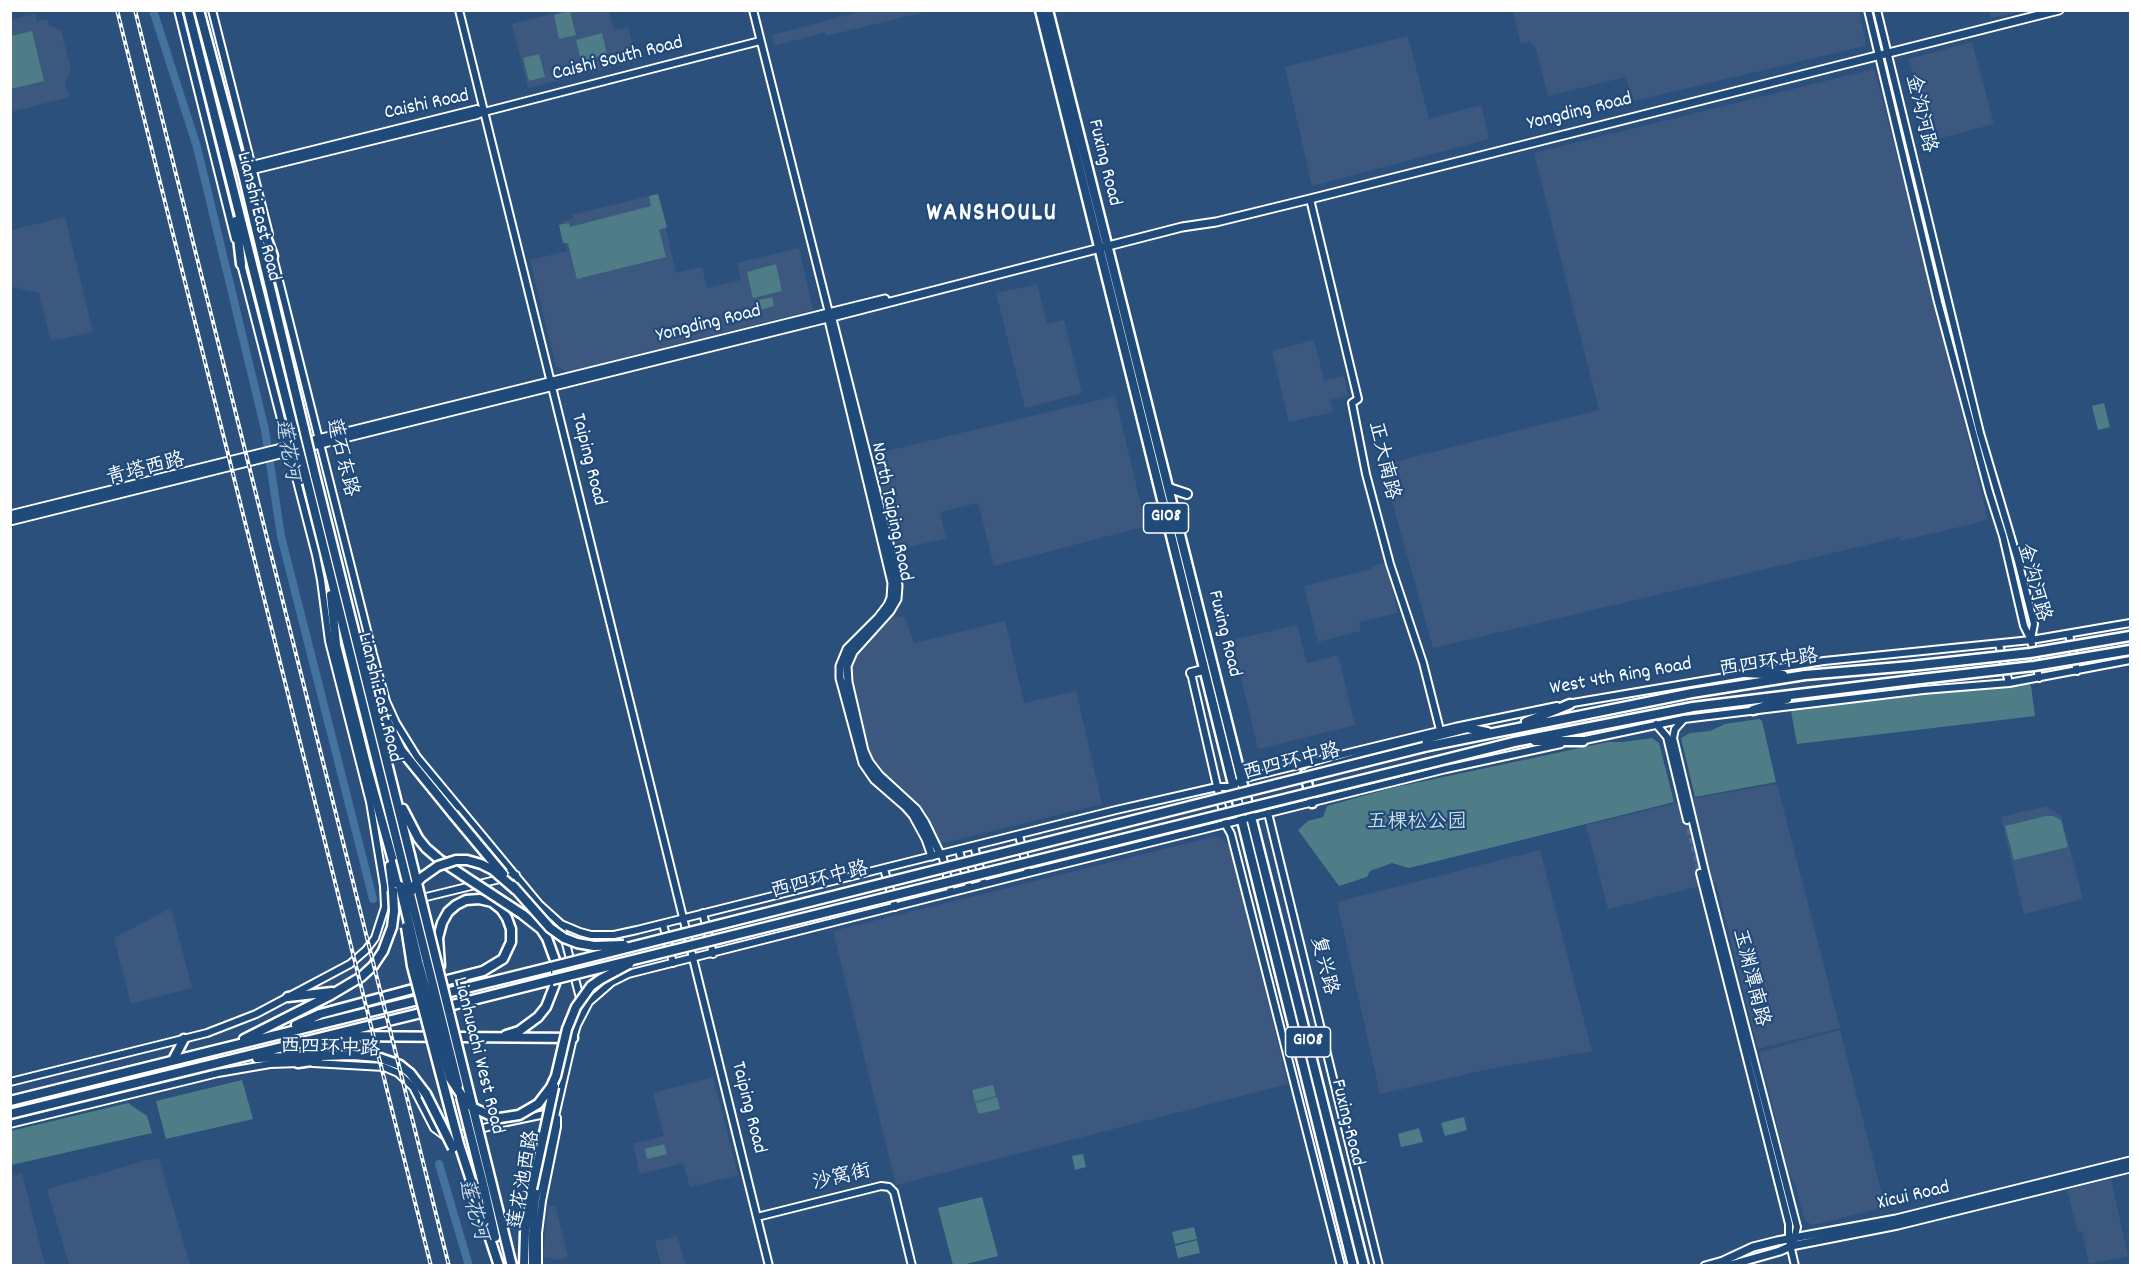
<!DOCTYPE html>
<meta charset="utf-8">
<style>
body{margin:0}
#map{position:relative;width:2141px;height:1276px;overflow:hidden;background:#2c507c;font-family:Dekko,sans-serif}
canvas{display:block}
.frame{position:absolute;inset:0;border:12px solid #fff;pointer-events:none}
</style>
<div id="map">
<canvas width="2141" height="1276"></canvas>
<div class="frame"></div>
</div>
<script>
const c = document.querySelector('canvas').getContext('2d');
c.lineJoin = 'round';
function fillPath(path, color) { c.fillStyle = color; c.fill(path, 'evenodd'); }
const poly = rows => new Path2D(rows.map(r => 'M' + r).join(''));
function stroke(path, color, width, dash) { c.strokeStyle = color; c.lineWidth = width; c.lineCap = dash ? 'butt' : 'round'; c.setLineDash(dash || []); c.stroke(path); }
function label(font, color, halo, rows, align = 'center') {
  c.font = font + ' Dekko,"LXGW WenKai TC",sans-serif'; c.lineWidth = 4.5; c.setLineDash([]); c.textBaseline = 'middle'; c.strokeStyle = halo; c.fillStyle = color; for (const [text, x, y, turn = 0] of rows) {
    c.save(); c.translate(x, y); c.rotate((+turn || 0) * Math.PI / 180); c.textAlign = isNaN(turn) ? turn : align; if (halo) c.strokeText(text, 0, 0); c.fillText(text, 0, 0); c.restore();
  }
}
fillPath(poly([
 [867,10,929,11,826,36,825,32,774,46,772,35],
 [1989,10,2024,10,2024,11,1991,18],
 [564,11,609,11,614,30,628,27,637,61,528,88,512,24],
 [1513,11,1859,11,1865,39,1865,46,1633,101,1626,77,1548,96,1536,48,1530,42,1521,44],
 [35,14,37,22,47,19,49,26,61,30,71,70,65,82,70,97,11,112,10,20],
 [1408,36,1429,119,1481,105,1489,139,1312,186,1285,67],
 [1972,42,1994,124,1927,142,1923,125,1926,124,1909,59],
 [1874,69,1916,226,1988,520,1901,541,1900,537,1433,648,1382,465,1599,410,1534,153],
 [658,194,676,273,702,267,707,288,741,280,737,263,799,248,813,310,567,372,556,366,530,260,567,251,561,222,573,219,572,215],
 [65,217,93,332,51,341,39,293,13,287,10,279,11,230],
 [1037,284,1047,324,1064,320,1082,393,1025,408,996,293],
 [1314,340,1324,380,1344,376,1348,396,1330,400,1333,412,1289,422,1272,351],
 [1115,396,1146,526,994,566,978,503,940,512,946,538,895,551,872,458,874,454],
 [1386,562,1398,613,1359,622,1361,631,1318,642,1304,586,1372,569,1372,566],
 [894,616,905,618,914,643,1005,621,1024,703,1076,691,1102,804,939,844,913,803,874,763,870,752,851,678,852,668,858,653],
 [1297,625,1307,663,1338,655,1355,725,1258,749,1232,640],
 [1777,784,1840,1028,1758,1049,1716,882,1608,909,1586,825,1695,798],
 [2047,806,2061,816,2083,899,2024,914,2001,817],
 [1217,836,1229,845,1288,1084,896,1185,833,931],
 [1540,850,1592,1051,1484,1070,1380,1094,1337,902],
 [171,908,192,988,131,1004,114,938],
 [1840,1030,1884,1202,1882,1208,1812,1225,1804,1219,1796,1185,1789,1174,1759,1052],
 [713,1077,738,1175,690,1187,683,1163,640,1174,633,1144,664,1136,653,1093],
 [151,1159,157,1159,160,1162,190,1265,69,1265,47,1189],
 [22,1173,45,1265,11,1265,11,1176],
 [2111,1179,2128,1256,2089,1264,2082,1231,2078,1232,2067,1190],
 [555,1205,568,1257,557,1260,543,1257,548,1206],
 [677,1236,686,1265,661,1265,655,1241]
]), '#3c587e');
fillPath(poly([
 [570,11,576,35,559,39,554,15],
 [32,31,44,81,11,89,11,36],
 [602,33,607,54,581,61,576,40],
 [539,54,545,77,529,81,523,58],
 [658,194,667,227,659,230,666,257,577,279,568,243,563,243,559,225,569,223,570,227,651,206,649,196],
 [776,264,782,291,753,298,747,272],
 [772,297,774,306,757,311,755,301],
 [2104,403,2110,427,2098,430,2092,406],
 [2027,681,2031,686,2035,716,1797,744,1791,711,1793,709],
 [1759,719,1762,721,1776,782,1695,797,1681,738,1690,733,1710,731,1725,724],
 [1652,738,1659,743,1674,802,1409,868,1392,863,1370,871,1367,877,1339,886,1298,830,1308,821,1323,817,1327,806,1392,788,1608,742,1624,742],
 [2046,816,2053,816,2061,820,2068,847,2014,860,2005,826],
 [242,1080,253,1119,166,1139,156,1101],
 [993,1085,996,1096,975,1102,972,1090],
 [997,1097,1000,1109,979,1114,975,1103],
 [128,1103,147,1116,152,1133,11,1165,11,1131],
 [1464,1117,1467,1130,1445,1136,1441,1123],
 [1419,1128,1423,1142,1401,1147,1398,1134],
 [664,1144,667,1154,647,1159,645,1149],
 [1083,1154,1086,1167,1075,1170,1072,1156],
 [982,1197,998,1256,962,1265,953,1265,938,1208],
 [1194,1227,1197,1239,1175,1244,1172,1232],
 [1197,1240,1200,1253,1178,1258,1175,1246]
]), '#4e7d87');
stroke(poly([
 [153,10,197,147,265,430,281,536,373,899],
 [439,1164,469,1266]
]), '#4473a0', 8);
stroke(poly([
 [1687,820,1700,873]
]), '#4c6a90', 6, [6, 3]);
const tertiary = poly([
 [178,10,235,239],
 [212,10,269,234],
 [459,10,769,1266],
 [753,10,829,313],
 [1868,10,1938,302,1989,492,2003,536,2024,626,2031,640,2039,678],
 [1877,10,1980,433,2018,561,2034,624,2031,639],
 [252,165,477,109,484,112],
 [253,170,477,115,484,112,760,41],
 [1310,199,1358,399,1352,403,1366,474,1390,564,1423,663,1440,730],
 [272,253,373,654,386,701,396,723,417,757,539,904,561,924,580,932,591,935,614,935,637,930,1116,810,1217,787,1232,787,1242,779,1258,775,1455,727,1557,706],
 [2069,634,2077,671],
 [1999,644,2009,683],
 [1759,671,1824,661,2031,640,2130,623],
 [1191,673,1226,825,1231,834,1341,1266],
 [1567,704,1749,673],
 [1684,719,1675,729,1673,738,1705,872,1797,1227,1794,1240],
 [1656,724,1667,737,1687,820],
 [1580,741,1684,719,1923,690,2009,683,2130,660],
 [1268,813,1379,1266],
 [1019,835,1028,873],
 [974,846,984,884],
 [959,850,969,888],
 [942,854,951,892],
 [884,869,895,907],
 [1700,873,1789,1224,1789,1240,1795,1266],
 [418,899,516,875],
 [703,913,713,954],
 [561,924,581,1002],
 [663,924,673,963],
 [313,1063,384,1067,398,1073,413,1087,434,1128,445,1136,455,1136,502,1123,550,1113],
 [10,1082,207,1033,256,1014,350,964,366,950,375,938,385,907,384,886,370,802,329,641,321,580,316,555,240,260],
 [10,1124,218,1073,270,1064,300,1063],
 [757,1217,881,1186,889,1187,894,1192,912,1266],
 [532,1266,532,1234,536,1199,573,1038,577,1025,589,1002,612,982,628,974,1028,873,1446,769,1561,744],
 [538,1266,538,1233,542,1201,557,1127,557,1118]
]);
const secondary = poly([
 [831,315,896,571,898,586,897,599,890,611,853,652,847,666,848,682,864,751,869,762,879,775,916,809,925,823,940,854],
 [828,316,892,583,891,598,888,605,878,618,847,649,840,666,840,678,863,763,874,779,905,806,913,815,926,839,932,856],
 [10,515,885,299],
 [10,521,832,317,1182,227,1216,222,1310,199,2059,10],
 [1705,1266,1723,1261,1753,1247,1777,1241,1896,1219,2130,1161],
 [1727,1266,1780,1251,1791,1246,1898,1225,2130,1168]
]);
const primary = poly([
 [1169,488,1187,494],
 [1191,673,1203,670]
]);
const trunk = poly([
 [188,10,294,431],
 [199,10,243,174,304,429],
 [1040,10,1353,1266],
 [1048,10,1364,1266],
 [256,209,273,256],
 [236,221,241,264],
 [315,475,410,855],
 [306,477,401,858],
 [331,595,336,645,367,768,400,886],
 [1745,673,1783,675],
 [377,700,401,750,453,814],
 [1753,710,1787,699],
 [1526,722,1570,704],
 [1535,741,1583,741],
 [1424,747,1692,693,1805,675,1911,666],
 [1426,764,1514,742,1693,707,1912,680],
 [1309,772,1404,744,1467,728,1487,732],
 [1305,774,1312,803],
 [403,809,418,838,426,848,440,860,464,876],
 [390,866,393,891],
 [436,983,483,971,503,959,511,942,511,929,507,918,501,909,492,902,479,899,466,900,456,905,448,912,442,923,438,938,440,966],
 [288,997,332,992],
 [441,1008,552,980],
 [296,1025,320,1014,424,986],
 [506,1035,519,1031,538,1017,546,1007,555,984,555,960,547,938,541,929,522,914],
 [346,1036,573,1038],
 [244,1039,329,996,361,977,373,966,383,951,392,927,394,911],
 [257,1058,353,1055,377,1057,400,1065,410,1073,426,1094],
 [173,1060,184,1039],
 [298,1063,318,1060],
 [10,1101,551,967],
 [10,1114,429,1011],
 [459,1144,499,1266],
 [492,1185,512,1266],
 [484,1188,495,1237],
 [524,1266,525,1233,532,1189]
]);
stroke(tertiary, '#fff', 10);
stroke(secondary, '#fff', 11);
stroke(primary, '#fff', 12);
stroke(trunk, '#fff', 13);
stroke(tertiary, '#1f4a7a', 6);
stroke(secondary, '#1f4a7a', 7);
stroke(primary, '#1f4a7a', 8);
stroke(trunk, '#1f4a7a', 8);
const rail = poly([
 [117,10,431,1266],
 [135,10,449,1266]
]);
stroke(rail, '#fff', 4);
stroke(rail, '#1f4a7a', 1.5, [4.5]);
const trunkBridge = poly([
 [304,429,315,475],
 [294,431,306,477],
 [1911,666,2030,653,2130,636],
 [1912,680,2034,666,2130,650],
 [453,814,503,874],
 [410,855,492,1185],
 [401,858,458,1085],
 [464,876,522,914],
 [400,886,418,961,450,1078,464,1099,472,1107,491,1116,500,1118,519,1115,538,1104,551,1087,556,1076,567,1029,576,1007,591,986,601,979,629,964],
 [513,886,550,928,564,938,577,943,594,946,624,945],
 [393,891,394,911],
 [407,908,408,898,414,886,421,878,438,866,456,860,467,860,481,864,493,870,516,890],
 [406,927,412,966,459,1144],
 [551,967,1424,747],
 [552,980,1426,764],
 [426,1094,453,1148],
 [461,1097,484,1188],
 [532,1189,554,1087]
]);
stroke(trunkBridge, '#fff', 13, []);
stroke(trunkBridge, '#1f4a7a', 8);
for (const [x, y, w] of [
 [1166,518,45],
 [1308,1042,45]
]) { const box = new Path2D(); box.roundRect(x - w / 2, y - 15, w, 30, 4.5); c.fillStyle = '#1f4a7a'; c.fill(box); stroke(box, '#fff', 1.5); }
label('bold 18px', '#fff', null, [
 ["G108",1166,518],
 ["G108",1308,1042]
]);
label('20px', '#fff', '#1f4a7a', [
 ["Caishi South Road",618,60,-14],
 ["Caishi Road",427,106,-12],
 ["Yongding Road",1580,113,-14],
 ["金沟河路",1919,114,77],
 ["Fuxing Road",1103,163,76],
 ["Lianshi East Road",257,217,76],
 ["Yongding Road",709,325,-14],
 ["莲石东路",340,458,76],
 ["Taiping Road",587,460,76],
 ["正大南路",1382,461,77],
 ["青塔西路",146,471,-14],
 ["North Taiping Road",890,512,78],
 ["金沟河路",2032,583,75],
 ["Fuxing Road",1223,634,76],
 ["西四环中路",1769,665,-8],
 ["West 4th Ring Road",1621,678,-10],
 ["Lianshi East Road",378,698,76],
 ["西四环中路",1292,764,-14],
 ["西四环中路",820,882,-14],
 ["复兴路",1322,966,76],
 ["玉渊潭南路",1749,978,76],
 ["西四环中路",330,1050,2],
 ["Lianhuachi West Road",477,1056,76],
 ["Taiping Road",747,1108,76],
 ["Fuxing Road",1346,1123,76],
 ["沙窝街",842,1179,-13],
 ["莲花池西路",526,1180,-80],
 ["Xicui Road",1914,1197,-13]
]);
label('20px', '#d3dee1', '#1f4a7a', [
 ["五棵松公园",1417,824]
]);
label('italic 21px', '#d0dce7', '#1f4a7a', [
 ["莲花河",285,450,80],
 ["莲花河",471,1210,74]
]);
c.letterSpacing = '1.5px';
label('bold 26px', '#fff', '#1f4a7a', [
 ["WANSHOULU",992,215]
]);
c.letterSpacing = '0px';
</script>
